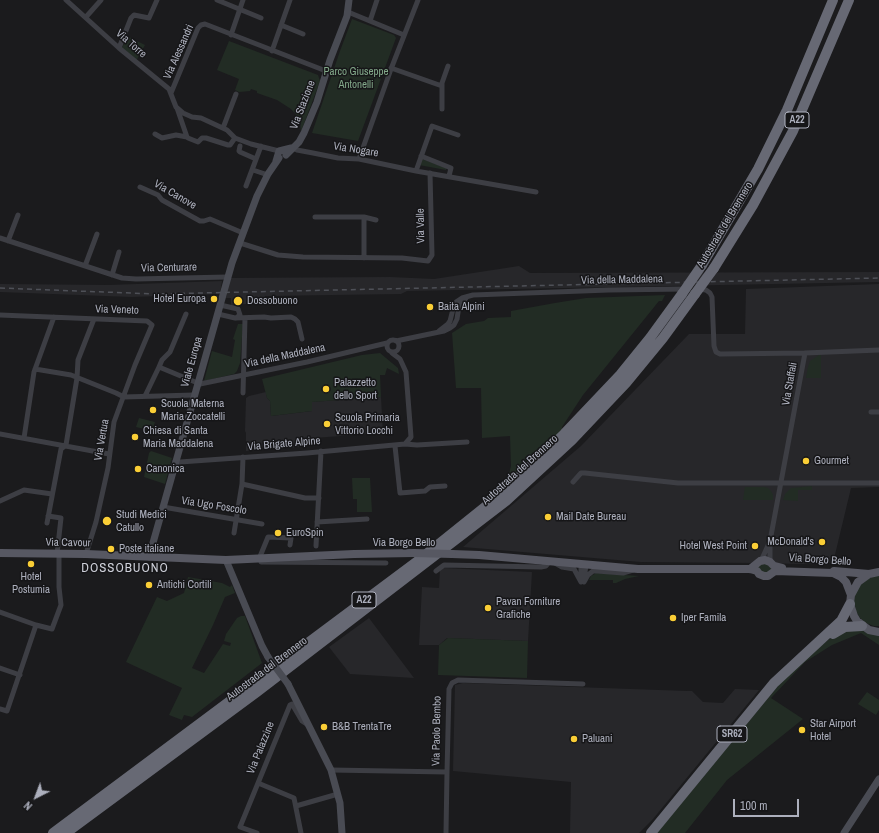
<!DOCTYPE html>
<style>
body{margin:0}
#map{position:relative;width:879px;height:833px;overflow:hidden;background:#1b1b1d;font-family:"Archivo Narrow",sans-serif}
canvas{display:block}
.north{position:absolute;left:16px;top:777px;width:40px;height:40px;-webkit-text-stroke:3px #161618;paint-order:stroke;rotate:222deg;font-size:11px;font-weight:700;line-height:16px;text-align:center;color:#adb0bd}
.north::after{content:'';display:block;margin:auto;width:14px;height:18px;background:#adb0bd;clip-path:polygon(50% 0,100% 100%,50% 72%,0 100%)}
.scale{position:absolute;left:733px;top:799px;width:66px;height:18px;box-sizing:border-box;border:2px solid #adb0bd;border-top:0;padding-left:5px;font-size:12px;line-height:14px;white-space:nowrap;color:#adb0bd;-webkit-text-stroke:3px #161618;paint-order:stroke}
</style>
<div id="map">
<canvas width="879" height="833"></canvas>
<div class="north">N</div>
<div class="scale">100 m</div>
</div>
<script>
const c = document.querySelector('canvas').getContext('2d');
c.lineJoin = 'round';
function fillPath(path, color) { c.fillStyle = color; c.fill(path, 'evenodd'); }
const poly = rows => new Path2D(rows.map(r => 'M' + r).join(''));
function stroke(path, color, width, dash) { c.strokeStyle = color; c.lineWidth = width; c.lineCap = dash ? 'butt' : 'round'; c.setLineDash(dash || []); c.stroke(path); }
function label(font, color, halo, rows, align = 'center') {
  c.font = font + ' "Archivo Narrow",sans-serif'; c.lineWidth = 3; c.setLineDash([]); c.textBaseline = 'middle'; c.strokeStyle = halo; c.fillStyle = color; for (const [text, x, y, turn = 0] of rows) {
    c.save(); c.translate(x, y); c.rotate((+turn || 0) * Math.PI / 180); c.textAlign = isNaN(turn) ? turn : align; if (halo) c.strokeText(text, 0, 0); c.fillText(text, 0, 0); c.restore();
  }
}
fillPath(poly([
 [519,266,530,273,879,272,879,282,407,291,401,294,265,296,265,300,246,300,246,304,244,304,231,305,231,298,226,298,229,278,390,277,434,279],
 [222,281,220,294,131,297,0,292,0,284,109,285],
 [879,284,879,487,851,488,833,563,802,564,761,563,641,562,463,547,581,446,689,334,745,334,746,289],
 [266,392,267,398,270,401,271,416,312,411,311,402,381,397,383,433,313,438,300,447,246,451,246,433,245,431,246,398,249,396],
 [443,568,532,572,528,641,447,638,439,645,419,645,422,587,439,588,440,569],
 [369,618,414,678,350,674,329,647],
 [463,683,687,691,692,691,703,702,723,703,735,689,759,690,653,819,639,833,570,833,571,782,453,771,455,685]
]), '#27272a');
fillPath(poly([
 [352,19,394,35,396,38,358,141,312,133,340,51],
 [127,36,145,45,136,61,122,48],
 [229,41,318,75,320,81,301,132,300,123,297,116,291,109,277,100,257,93,257,91,251,89,250,91,239,92,235,90,239,79,217,70],
 [422,159,446,168,446,170,419,165],
 [665,295,662,301,659,301,583,395,562,427,562,432,510,480,504,480,509,474,511,466,510,436,482,438,481,388,456,388,452,333,466,324,484,321,488,318,511,317,511,311,555,303,586,298],
 [238,324,243,324,240,363,237,371,234,374,204,381,212,351,232,357,235,340,233,339],
 [380,353,398,368,399,374,387,368,385,375,380,375,381,397,312,402,312,411,271,416,270,401,267,398,262,379,362,355],
 [819,355,821,355,821,378,806,378,808,367,810,361],
 [139,418,155,422,152,431,136,427],
 [151,451,172,458,165,484,144,477,149,453],
 [352,478,370,478,372,512,357,512,357,499,353,499],
 [812,486,812,490,798,490,798,501,783,500,785,494,791,488],
 [745,487,764,487,768,488,771,491,773,495,773,500,743,500],
 [764,561,772,569,768,574,758,570,758,565],
 [596,573,639,576,625,579,616,583,613,583,613,580,589,580,591,576],
 [879,575,879,626,874,626,866,623,860,618,856,611,854,602,855,594,858,587,871,577],
 [188,577,222,583,230,587,232,585,235,593,225,597,213,625,192,668,204,673,223,644,230,646,231,643,224,641,226,634,237,618,241,616,245,616,262,663,192,717,184,715,182,720,169,715,182,688,126,662,157,597,167,601,184,593],
 [859,629,879,635,879,645,861,633,832,645,805,662,771,698,803,719,727,780,685,833,657,833,787,675,828,640,845,631],
 [448,638,528,641,527,678,438,675,439,645],
 [867,692,879,700,879,710,876,715,858,704]
]), '#222c24');
stroke(poly([
 [66,0,119,48,169,89,176,107,183,113,192,117,201,118,227,130,235,138,251,144,279,151],
 [217,0,261,18],
 [348,12,404,35],
 [86,17,101,0],
 [370,21,377,0],
 [281,25,303,34],
 [231,35,243,0],
 [119,48,131,18,134,15,149,18,157,0],
 [272,51,290,0],
 [391,68,442,86],
 [171,93,198,28,201,25,205,24,326,71],
 [177,108,187,137,188,138,198,142,202,138,206,138,228,145,230,145,235,138],
 [442,109,442,83,448,66],
 [223,128,236,94],
 [155,134,162,138,176,135,187,137],
 [240,146,239,151,240,152,256,159],
 [293,148,297,150,313,153,338,158,359,159,416,171,536,192],
 [421,156,451,168,449,176],
 [359,159,391,69,418,0],
 [253,170,268,175],
 [416,171,432,126,458,135],
 [246,186,261,146],
 [140,187,158,195,162,200,200,221,204,221,210,219,243,233],
 [315,217,364,217,376,220],
 [0,238,122,278,136,279,227,277],
 [8,241,18,215],
 [240,243,278,255,303,257,402,258,428,261,432,255,430,173],
 [364,258,364,217],
 [85,266,97,234],
 [112,275,119,252],
 [698,289,706,290,710,293,712,297,714,346,716,352,720,354,805,353,879,350],
 [220,305,238,309,240,315,236,318],
 [218,314,235,318,264,317,271,318,291,317,295,319,298,322,302,339],
 [0,315,147,321,152,325,135,365,114,422,108,468,96,522,86,554],
 [439,331,448,324,450,321,453,309,456,302,462,298,473,295,609,290,686,289],
 '387 346a6 6 0 1 1 12 0a6 6 0 1 1-12 0Z',
 [396,341,444,331,450,328,454,325,457,319,459,306,466,298],
 [392,353,400,359,406,372,411,437,405,444],
 [159,367,162,360,170,352,186,314],
 [35,369,71,375,116,393,124,397],
 [243,393,245,318],
 [145,396,159,367,200,384,307,362,387,343],
 [124,397,194,395],
 [871,412,879,412],
 [0,434,109,454],
 [24,438,34,372,54,317],
 [66,445,77,378,78,360,94,319],
 [395,446,400,493,425,491,430,487,445,486],
 [175,461,180,462,307,453,405,444,417,445,467,442],
 [573,482,581,473,585,473,678,483,879,483],
 [242,484,305,498,319,498],
 [0,501,24,490,52,494],
 [163,507,262,524],
 [48,516,61,518,57,554],
 [317,522,367,519],
 [47,523,61,449,66,445],
 [234,533,242,484,243,457],
 [770,541,805,353],
 [316,546,321,451],
 [259,559,268,537,291,538,290,545],
 [761,561,770,541,770,562],
 [261,562,386,563],
 [555,563,562,567,574,569,581,582],
 [581,564,581,579],
 [436,571,444,565,541,567,546,566,550,561],
 [584,580,586,565],
 [584,582,588,575,593,571,597,571,623,573,633,570],
 [0,612,36,625],
 [0,668,20,675],
 [0,709,7,711,36,625,52,629,61,605,59,587,59,554],
 [331,770,447,772,449,689,452,683,458,680,583,684],
 [258,783,294,798,301,833],
 [296,806,338,794],
 [257,833,240,827,290,705,292,704,302,721,308,725],
 [446,833,447,772]
]), '#3d3e44', 5);
stroke(poly([
 [286,155,299,142,304,133,317,102,330,60,347,16,349,0],
 [276,161,279,151,291,148],
 [149,557,232,263,257,196,268,174,279,158],
 [226,560,262,646,268,657],
 [288,684,331,770,340,803,342,833],
 [844,833,879,779]
]), '#494b53', 7);
stroke(poly([
 [0,553,86,554,226,560,354,554,414,553],
 [452,554,479,555,638,569,750,569,757,571,759,574,764,576,768,576,775,571,833,573,841,577,846,582,851,595],
 [750,569,760,561,765,560,770,562,774,566,782,568],
 [834,571,869,574],
 [879,572,869,574,858,582,851,595,850,604,854,616,857,621,869,630,879,632]
]), '#575862', 8);
stroke(poly([
 [702,265,758,169,787,110,833,0],
 [714,268,753,205,793,131,849,0],
 [833,634,845,627,862,626],
 [53,833,419,560,500,495,564,434,620,375,650,338,682,294],
 [66,833,257,692,506,501,572,440,626,383,663,338,695,294],
 [651,833,774,683,841,621,850,604]
]), '#676974', 10);
stroke(poly([
 [0,288,155,294,879,278]
]), '#4e5057', 1.5, [5, 4]);
stroke(poly([
 [268,657,288,684]
]), '#494b53', 7);
stroke(poly([
 [414,553,452,554]
]), '#575862', 8);
stroke(poly([
 [682,294,702,265],
 [695,294,714,268]
]), '#676974', 10);
for (const [x, y, r, color] of [
 [214,299,4,"#face36"],
 [238,301,5,"#face36"],
 [430,307,4,"#face36"],
 [326,389,4,"#face36"],
 [153,410,4,"#face36"],
 [327,424,4,"#face36"],
 [135,437,4,"#face36"],
 [806,461,4,"#face36"],
 [138,469,4,"#face36"],
 [548,517,4,"#face36"],
 [107,521,5,"#face36"],
 [278,533,4,"#face36"],
 [822,542,4,"#face36"],
 [755,546,4,"#face36"],
 [111,549,4,"#face36"],
 [31,564,4,"#face36"],
 [149,585,4,"#face36"],
 [488,608,4,"#face36"],
 [673,618,4,"#face36"],
 [324,727,4,"#face36"],
 [802,730,4,"#face36"],
 [574,739,4,"#face36"]
]) { const dot = new Path2D(); dot.arc(x, y, r, 0, 2 * Math.PI); c.fillStyle = color; c.fill(dot); stroke(dot, '#161618', 1.5); }
for (const [x, y, w] of [
 [797,120,24],
 [364,600,24],
 [732,734,30]
]) { const box = new Path2D(); box.roundRect(x - w / 2, y - 8, w, 16, 3); c.fillStyle = '#161618'; c.fill(box); stroke(box, '#adb0bd', 1); }
label('bold 10px', '#adb0bd', null, [
 ["A22",797,120],
 ["A22",364,600],
 ["SR62",732,734]
]);
label('11px', '#adb0bd', '#161618', [
 ["Via Torre",131,44,41],
 ["Via Alessandri",179,52,-66],
 ["Via Stazione",303,105,-69],
 ["Via Nogare",356,150,9],
 ["Via Canove",175,195,30],
 ["Autostrada del Brennero",725,225,-59],
 ["Via Valle",421,226,-91],
 ["Via Centurare",169,268,-1],
 ["Via della Maddalena",622,280,-1],
 ["Via Veneto",117,310,2],
 ["Via della Maddalena",285,356,-12],
 ["Viale Europa",192,362,-74],
 ["Via Staffali",790,384,-80],
 ["Via Vertua",102,440,-80],
 ["Via Brigate Alpine",284,444,-5],
 ["Autostrada del Brennero",520,470,-42],
 ["Via Ugo Foscolo",214,506,9],
 ["Via Cavour",68,543,1],
 ["Via Borgo Bello",404,543],
 ["Via Borgo Bello",820,560,4],
 ["Autostrada del Brennero",267,669,-37],
 ["Via Paolo Bembo",437,731,-89],
 ["Via Palazzine",261,748,-68]
]);
label('11px', '#83a88a', '#161618', [
 ["Parco Giuseppe",356,72],
 ["Antonelli",356,85]
]);
label('11px', '#adb0bd', '#161618', [
 ["Hotel Europa",206,299,"right"],
 ["Dossobuono",247,301],
 ["Baita Alpini",438,307],
 ["Palazzetto",334,383],
 ["dello Sport",334,396],
 ["Scuola Materna",161,404],
 ["Maria Zoccatelli",161,417],
 ["Scuola Primaria",335,418],
 ["Vittorio Locchi",335,431],
 ["Chiesa di Santa",143,431],
 ["Maria Maddalena",143,444],
 ["Gourmet",814,461],
 ["Canonica",146,469],
 ["Studi Medici",116,515],
 ["Catullo",116,528],
 ["Mail Date Bureau",556,517],
 ["EuroSpin",286,533],
 ["McDonald's",814,542,"right"],
 ["Hotel West Point",747,546,"right"],
 ["Poste italiane",119,549],
 ["Hotel",31,577,"center"],
 ["Postumia",31,590,"center"],
 ["Antichi Cortili",157,585],
 ["Pavan Forniture",496,602],
 ["Grafiche",496,615],
 ["Iper Famila",681,618],
 ["Star Airport",810,724],
 ["Hotel",810,737],
 ["B&B TrentaTre",332,727],
 ["Paluani",582,739]
], 'left');
c.letterSpacing = '1px';
label('13px', '#ced0d9', '#161618', [
 ["DOSSOBUONO",125,569]
]);
c.letterSpacing = '0px';
</script>
